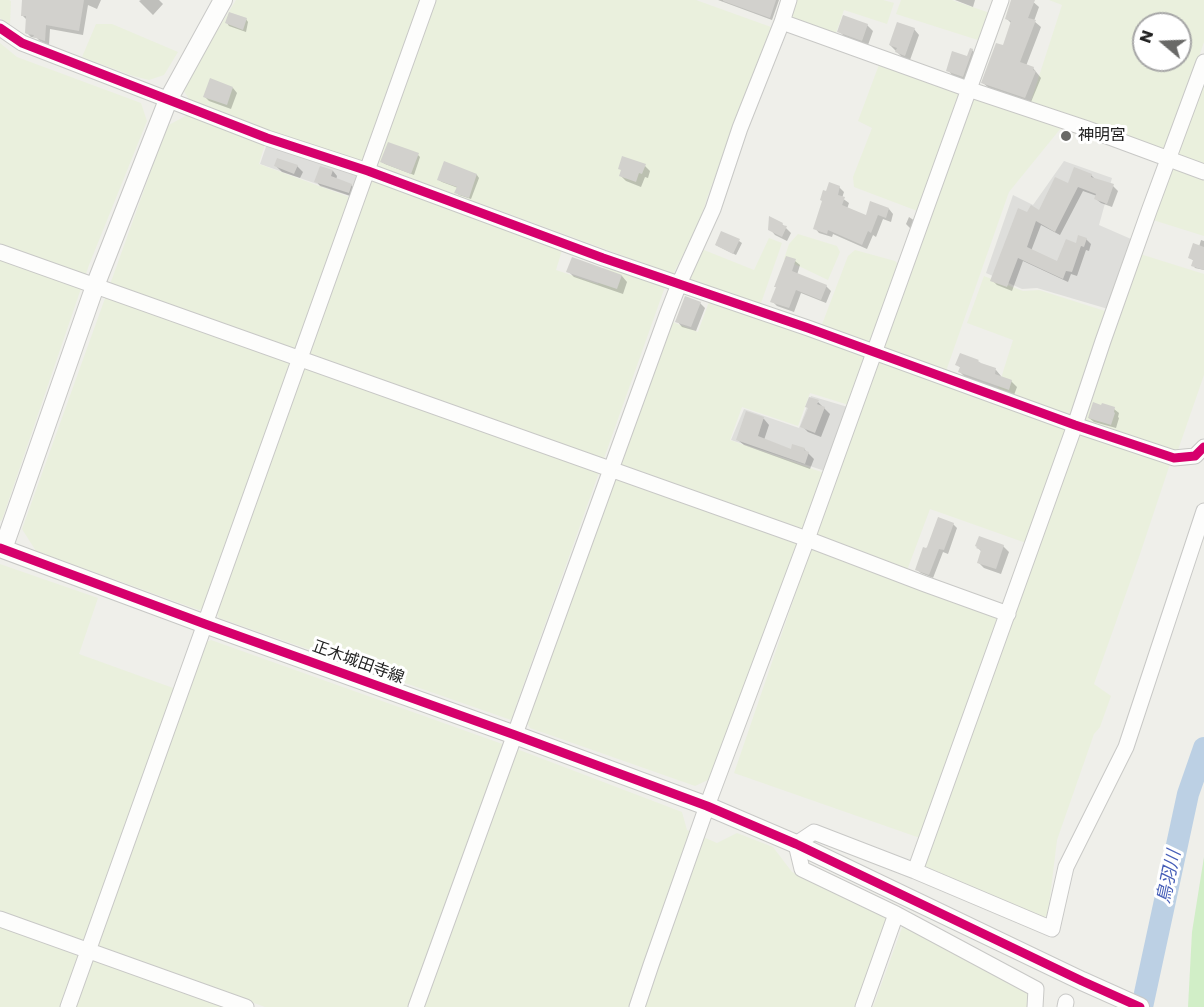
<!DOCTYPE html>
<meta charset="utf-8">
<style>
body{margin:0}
#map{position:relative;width:1204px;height:1007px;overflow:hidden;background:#efefea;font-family:Poppins,sans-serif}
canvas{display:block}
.north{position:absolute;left:1132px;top:12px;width:60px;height:60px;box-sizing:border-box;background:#fff;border:2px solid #a6a6a6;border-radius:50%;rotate:289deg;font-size:16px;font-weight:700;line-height:24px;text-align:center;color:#212121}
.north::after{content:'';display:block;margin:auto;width:21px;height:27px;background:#696967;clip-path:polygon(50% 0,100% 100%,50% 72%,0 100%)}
</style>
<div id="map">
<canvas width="1204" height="1007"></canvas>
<div class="north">N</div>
</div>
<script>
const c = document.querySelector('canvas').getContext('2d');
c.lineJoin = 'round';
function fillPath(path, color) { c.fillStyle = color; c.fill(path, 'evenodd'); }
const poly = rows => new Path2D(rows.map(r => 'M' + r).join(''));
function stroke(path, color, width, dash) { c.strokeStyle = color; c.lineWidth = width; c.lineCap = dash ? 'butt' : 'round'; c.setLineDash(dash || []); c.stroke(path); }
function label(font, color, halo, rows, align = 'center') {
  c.font = font + ' Poppins,"Noto Sans JP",sans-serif'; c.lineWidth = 6; c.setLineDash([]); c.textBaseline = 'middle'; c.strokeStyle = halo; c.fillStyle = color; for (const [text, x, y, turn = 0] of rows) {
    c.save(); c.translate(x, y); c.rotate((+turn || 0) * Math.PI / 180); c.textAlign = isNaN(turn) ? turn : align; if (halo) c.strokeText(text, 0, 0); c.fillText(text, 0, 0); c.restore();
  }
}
fillPath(poly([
 [268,141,357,172,361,180,354,197,260,164],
 [1064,161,1112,178,1099,225,1131,239,1108,309,1037,288,1022,289,986,273,1013,195,1033,205],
 [811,396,851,408,828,472,731,440,744,409,799,428]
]), '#dededb');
fillPath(poly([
 [0,0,9,0,11,1,10,26,0,18],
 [236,0,423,0,366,163,192,104,182,88],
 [434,0,696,0,771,27,707,198,700,222,673,274,375,165],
 [791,0,883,0,894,3,887,24,844,10,835,36,793,21,788,13],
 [901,0,952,0,990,13,981,41,896,14],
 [1049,0,1204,0,1204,42,1166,154,1030,104,1062,5],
 [1144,24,1180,24,1180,60,1144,60],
 [96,24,112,24,178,52,164,75,149,80,133,76,82,57],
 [0,43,17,57,141,103,147,121,89,265,2,520,0,521],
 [880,62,962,95,920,212,854,187,853,177,872,128,858,121],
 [1204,74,1204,236,1153,220],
 [970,95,1061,128,1009,192,946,371,880,348],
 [189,114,266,141,259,164,352,198,208,607,199,610,36,551,22,529,167,126],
 [371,177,563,247,556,270,598,284,605,262,666,284,511,720,219,618,215,609],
 [798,234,837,246,840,252,828,280,784,259,789,244],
 [769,238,782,243,760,306,690,282,688,275,699,248,754,270],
 [855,250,895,261,899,265,874,341,868,343,821,327,848,256],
 [1140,254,1204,274,1204,375,1178,450,1158,447,1081,421],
 [984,276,1023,291,1039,290,1105,311,1071,415,997,391,1013,340,967,323],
 [710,299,865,354,868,361,852,406,810,393,798,426,742,407,730,440,827,474,712,778,695,786,530,728,527,723,670,321,698,332],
 [882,360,1066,426,1068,432,1029,544,930,509,903,581,1001,617,920,838,734,773,875,362],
 [1078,432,1171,461,1140,554,1094,684,1111,696,1100,727,1094,734,1057,840,1048,914,1044,918,924,866],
 [0,564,98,598,79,654,187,693,204,643,211,640,522,751,682,812,687,830,717,843,737,833,773,847,792,872,891,916,858,1007,265,1007,0,912],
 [903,925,1032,990,1031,1007,873,1007],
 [0,926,222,1007,0,1007]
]), '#eaf0dd');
fillPath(poly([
 [1204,857,1204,1007,1188,1007,1192,932]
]), '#d1eec7');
fillPath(poly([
 [23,0,101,0,97,9,88,5,83,35,50,29,49,45,40,41,37,38,31,37,26,32,27,20,22,15],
 [141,0,159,0,163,4,153,15,139,1],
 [718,0,779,0,772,20],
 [955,0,975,0,973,7],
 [1019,0,1031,0,1039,7,1034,21,1041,27,1026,66,1033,68,1041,78,1031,102,989,88,983,83,1003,47,1012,24,1006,18],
 [246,19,248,22,246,32,229,26,227,23],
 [867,25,873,31,868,45,845,37,839,31],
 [914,29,919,35,910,60,902,57,890,45],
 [972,50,978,56,968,81,953,76,948,70,968,58],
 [233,88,237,93,231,109,209,101,205,97],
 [418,155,420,157,414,175,385,164,382,162],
 [445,163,477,175,479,178,471,199,459,195,456,192,458,188,442,182,439,180],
 [276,166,297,166,303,172,300,178,282,172],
 [645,166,650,171,648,178,645,177,641,187,626,181,621,176],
 [321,167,333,171,337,176,336,180,351,185,355,189,353,197,320,186,316,181],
 [1091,175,1096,180,1113,186,1118,191,1112,207,1101,203,1096,199,1097,196,1083,191,1060,235,1041,225,1031,251,1058,263,1077,245,1086,239,1091,244,1089,251,1086,250,1077,276,1071,274,1068,282,1023,261,1012,291,997,285,992,280,1028,214,1040,212,1069,185],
 [839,187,844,192,842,198,849,203,847,209,866,217,889,209,893,214,891,222,883,219,876,237,873,235,867,249,833,234,832,237,819,233,815,228],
 [909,217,918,223,912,230,906,224],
 [782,224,791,233,787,241,775,235,770,229],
 [1201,240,1204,241,1204,270,1195,268,1193,265,1194,261,1190,258,1199,247],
 [739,241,742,243,736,255,716,245],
 [572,259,622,276,627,282,623,294,574,277,568,271],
 [795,261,800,265,797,275,826,286,831,291,826,303,801,293,794,312,777,306,772,301],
 [700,303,705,308,696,331,682,327,677,321],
 [957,365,982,365,996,370,1001,376,1001,377,1011,381,1017,387,1014,395,965,377,960,372,961,368],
 [818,402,830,414,821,437,808,432,802,426],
 [1114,409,1119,413,1118,417,1119,418,1116,428,1094,422,1089,418],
 [747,413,764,419,769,425,764,440,791,451,804,449,814,459,810,469,744,445,738,440],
 [953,524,957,528,948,554,943,552,933,578,921,573,916,569,927,550],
 [1003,546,1009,552,1001,574,984,568,979,563,982,552,978,548]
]), '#0003');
stroke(poly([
 [1142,1007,1188,794,1204,748]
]), '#bcd0e4', 22);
fillPath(poly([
 [22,0,84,0,79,31,46,25,45,41,33,37,34,35,27,34,25,33,26,16,21,16],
 [723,0,776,0,770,18,723,1],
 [1011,0,1035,0,1028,18,1036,20,1020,62,1034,67,1033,70,1036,71,1025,98,981,83,996,43,1003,45,1011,21,1005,19],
 [229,12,247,18,243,30,225,23],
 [843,15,868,24,862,41,837,32],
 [897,22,915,28,905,56,895,52,897,48,889,45],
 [970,48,973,49,963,77,946,71,952,51,967,56],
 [210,78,233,87,227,105,203,97],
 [388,142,419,153,411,174,380,162],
 [622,156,646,164,642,174,639,173,636,182,619,176,621,170,618,169],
 [277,158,298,165,294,174,274,166],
 [444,161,477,174,469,198,454,193,457,187,437,180],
 [320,166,333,170,331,176,352,184,349,193,314,182],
 [1074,167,1092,174,1091,177,1114,184,1107,204,1094,199,1096,194,1078,187,1055,232,1036,221,1027,247,1057,261,1066,239,1076,243,1078,235,1087,238,1084,247,1081,246,1072,272,1066,271,1063,279,1018,258,1007,287,990,281,1018,208,1027,212,1031,205,1039,210,1055,177,1068,183],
 [829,182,840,186,838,195,845,197,842,205,866,215,870,201,889,208,886,218,878,215,871,233,868,231,862,245,828,230,827,234,813,229,822,201,820,200,823,190,826,191],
 [769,216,783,223,782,225,787,226,782,237,768,230],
 [721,231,740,239,733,254,715,245],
 [1193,243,1204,247,1204,270,1191,266,1193,260,1188,258],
 [786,256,796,259,792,271,827,285,821,300,796,290,789,308,770,302,776,287,774,287],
 [572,257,622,275,617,289,566,272],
 [685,296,701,302,691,327,675,322],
 [960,353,979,360,978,361,981,363,996,368,995,374,1012,380,1009,390,958,372,960,367,955,365],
 [809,397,819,400,817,404,825,407,815,433,800,427,808,408,805,407],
 [1093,402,1101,405,1102,403,1115,407,1114,412,1115,413,1111,425,1088,418],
 [746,411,764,417,758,436,791,449,792,444,805,448,804,450,809,452,805,464,736,440],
 [938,517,954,523,944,550,939,549,929,575,915,570,923,547,926,548,927,547],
 [979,536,1004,545,996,569,977,563,981,550,976,548,977,547,975,546]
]), '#d2d1cd');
const minor = poly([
 [782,22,968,89,1085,128,1204,172],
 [0,28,22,43,267,138,368,171,603,258,808,328,1075,425,1174,458,1195,456,1204,447],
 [0,252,807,539,925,584,1008,614],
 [915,871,1075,425,1103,341,1149,211,1204,62],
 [0,919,246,1007],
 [68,1007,428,0],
 [416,1007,667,315,679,284,713,209,740,128,782,22,789,0],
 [637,1007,651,965,707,806,807,539,1001,0],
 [863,1007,896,914],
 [1035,1007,1036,989,896,914,802,869,796,844,814,832,915,871,1052,929,1066,867,1126,747,1204,511],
 [1065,1007,1066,1002]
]);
const tertiary = poly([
 [0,548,205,624,515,735,707,806,796,844,1082,981,1140,1007],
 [3,549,95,286,168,100,223,0]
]);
stroke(minor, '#c8c8c6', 17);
stroke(tertiary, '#c8c8c6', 20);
stroke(minor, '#fdfdfc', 15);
stroke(tertiary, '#fdfdfc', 18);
stroke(poly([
 [0,28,22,43,267,138,368,171,603,258,808,328,1075,425,1174,458,1195,456,1204,447],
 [0,548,205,624,515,735,707,806,796,844,1082,981,1140,1007]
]), '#d6006c', 9);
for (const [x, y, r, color] of [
 [1066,136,6,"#696967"]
]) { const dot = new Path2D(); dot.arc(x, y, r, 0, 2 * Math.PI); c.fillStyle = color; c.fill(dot); stroke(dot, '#fff', 2); }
label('16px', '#212121', '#fff', [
 ["神明宮",1078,136]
], 'left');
label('16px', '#212121', '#fff', [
 ["正木城田寺線",358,663,20]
]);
label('italic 18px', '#465eb8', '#fff', [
 ["鳥羽川",1170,877,-78]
]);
</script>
